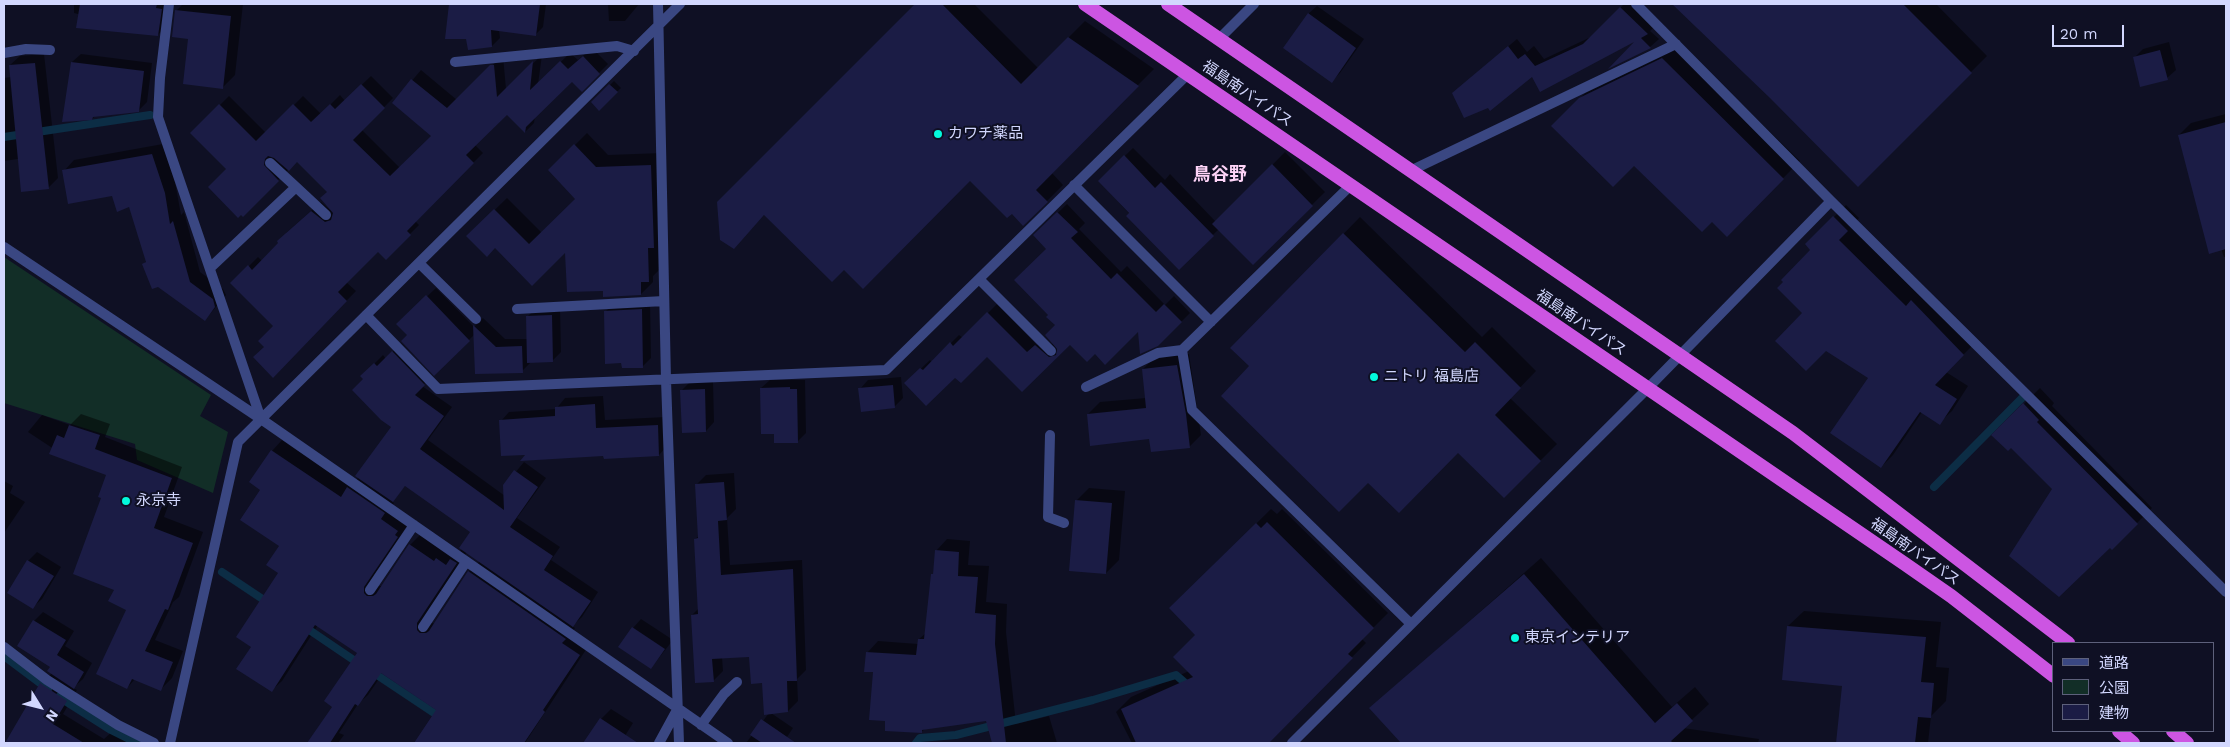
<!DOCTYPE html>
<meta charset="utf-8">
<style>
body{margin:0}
#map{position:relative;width:2230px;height:747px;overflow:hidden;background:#0f1024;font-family:"Work Sans","Noto Sans JP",sans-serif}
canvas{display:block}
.frame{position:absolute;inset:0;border:5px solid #d2d7fe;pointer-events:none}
.legend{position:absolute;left:2052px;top:642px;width:162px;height:90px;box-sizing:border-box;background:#0f1024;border:1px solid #5d607b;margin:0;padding:6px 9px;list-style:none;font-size:15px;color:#d2d7fe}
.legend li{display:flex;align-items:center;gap:10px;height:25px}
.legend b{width:25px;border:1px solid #5d607b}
.north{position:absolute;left:15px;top:682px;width:50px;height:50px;-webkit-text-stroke:4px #0f1024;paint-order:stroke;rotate:126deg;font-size:14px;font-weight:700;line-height:20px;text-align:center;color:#d2d7fe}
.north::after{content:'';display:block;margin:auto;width:18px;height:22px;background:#d2d7fe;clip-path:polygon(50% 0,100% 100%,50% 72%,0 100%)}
.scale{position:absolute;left:2052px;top:25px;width:72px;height:22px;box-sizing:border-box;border:2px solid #d2d7fe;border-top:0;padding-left:6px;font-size:15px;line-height:18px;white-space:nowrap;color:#d2d7fe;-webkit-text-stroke:4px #0f1024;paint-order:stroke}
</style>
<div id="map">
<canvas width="2230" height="747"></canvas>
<div class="frame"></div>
<ul class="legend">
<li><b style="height:6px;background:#3a4782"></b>道路</li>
<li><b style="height:14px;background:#122e27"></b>公園</li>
<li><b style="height:14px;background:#1b1c45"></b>建物</li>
</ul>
<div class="north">N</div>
<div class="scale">20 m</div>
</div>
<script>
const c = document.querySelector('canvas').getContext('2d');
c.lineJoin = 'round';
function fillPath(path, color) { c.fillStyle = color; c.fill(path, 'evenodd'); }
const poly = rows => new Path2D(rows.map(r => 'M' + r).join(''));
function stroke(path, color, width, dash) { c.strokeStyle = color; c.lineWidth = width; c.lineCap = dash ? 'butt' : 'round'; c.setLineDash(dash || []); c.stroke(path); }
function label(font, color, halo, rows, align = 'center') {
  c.font = font + ' "Work Sans","Noto Sans JP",sans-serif'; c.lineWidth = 4; c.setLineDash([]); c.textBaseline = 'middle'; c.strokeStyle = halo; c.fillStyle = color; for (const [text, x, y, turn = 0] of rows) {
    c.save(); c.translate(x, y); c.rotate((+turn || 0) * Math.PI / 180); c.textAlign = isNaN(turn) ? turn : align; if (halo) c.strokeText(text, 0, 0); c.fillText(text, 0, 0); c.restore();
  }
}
fillPath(poly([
 [4,257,211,395,200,416,228,432,213,493,137,460,135,444,4,403]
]), '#122e27');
fillPath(poly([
 [74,4,172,4,169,23,158,35,74,13],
 [183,4,243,4,235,75,222,88,189,38,176,11],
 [451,4,546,4,543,27,536,34,499,30,500,38,492,46,468,37,447,38],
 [608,4,639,4,625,21,609,21],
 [917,4,974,4,1038,68,1085,21,1154,69,1051,172,1063,185,1024,224,1012,212,970,179,844,268,765,214,733,248,719,202],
 [1624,4,1634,4,1656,25,1650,31,1659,39,1650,47,1614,65,1640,38,1532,75,1488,106,1453,93,1517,39,1527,52,1534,46,1544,59,1593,36],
 [1674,4,1936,4,1987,56,1858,185,1771,97],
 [1317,6,1364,39,1340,73,1332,81,1308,14],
 [2169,42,2176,70,2167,78,2134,58,2143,49],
 [1679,43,1800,161,1727,235,1712,220,1634,164,1553,126,1597,81],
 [592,48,608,64,582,90,572,80,535,116,534,123,525,132,507,113,475,145,483,153,415,221,419,225,386,258,378,250,346,282,356,291,273,376,265,346,275,326,232,283,258,257,262,261,280,243,287,232,321,202,330,210,328,192,297,161,243,215,228,169,192,133,229,96,266,133,303,96,321,114,340,95,345,101,371,76,393,98,362,130,400,168,433,136,393,103,421,70,457,100,501,57,503,56,506,89,542,55,538,84,570,53,578,60],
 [44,54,58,178,48,188,18,159,4,161,4,78,11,77,10,65,20,56],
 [81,54,152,63,147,102,138,111,96,115,92,119,72,62],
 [614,81,621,88,599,109,593,102],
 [2226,114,2226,257,2224,257,2179,135,2191,123],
 [587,133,608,155,662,153,660,269,653,276,653,282,641,294,604,290,567,250,496,246,468,236,507,198,542,233,577,199,550,170],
 [163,144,175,182,181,215,184,212,200,272,223,289,226,295,205,320,144,264,147,260,129,206,113,195,64,171,74,160],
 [1133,148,1165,180,1170,174,1216,222,1285,152,1325,192,1253,263,1219,229,1179,268,1099,181],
 [1067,204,1085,223,1079,229,1121,272,1127,266,1165,305,1174,296,1190,313,1158,345,1139,329,1095,353,1070,343,1022,391,987,355,955,376,906,383,930,360,932,362,959,335,963,338,997,304,1037,345,1044,337,1052,344,1053,342,1056,325,1049,315,1048,249,1035,235],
 [1846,205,1859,218,1851,227,1976,342,1946,372,1968,386,1952,411,1939,423,1922,412,1893,455,1881,467,1870,378,1804,313,1812,250,1807,244],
 [1360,217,1482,337,1492,327,1536,371,1510,398,1557,444,1504,497,1458,451,1251,366,1232,348],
 [436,288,474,327,483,318,505,339,528,339,527,317,536,308,560,307,561,352,552,361,531,362,522,371,475,334,434,374,409,335,398,324],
 [650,301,651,358,643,366,605,312,614,303],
 [401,343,432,376,422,386,452,407,428,440,505,496,504,486,524,462,546,478,517,518,560,547,551,560,598,592,582,617,572,626,575,628,572,633,589,645,525,743,416,743,438,710,383,673,368,695,358,704,339,733,344,735,338,743,309,743,334,706,358,653,318,625,282,681,271,691,253,646,279,572,280,546,261,489,251,482,272,451,282,440,350,486,359,477,393,427,365,379,370,368,383,355,386,359],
 [406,485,471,532,462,549,456,555,420,535,410,545,382,586,377,586,373,582,374,575,407,526,390,508,394,503,392,501],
 [467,552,480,561,469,572,435,624,429,622,426,616,427,612],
 [1189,354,1201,435,1189,447,1088,414,1100,402,1146,398,1143,369,1155,357],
 [901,377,903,398,894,407,860,389,868,380],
 [770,380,805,380,806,433,798,441,775,433,761,388],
 [713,381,714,422,706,431,682,390,690,382],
 [2040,388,2054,403,2052,406,2152,508,2112,548,2011,446,1993,435],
 [603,396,605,420,666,417,667,446,659,455,528,453,501,421,509,412,556,409,565,398],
 [81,414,110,424,105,437,182,467,164,517,203,532,179,597,173,602,155,640,183,651,172,678,161,689,135,679,127,688,128,609,115,589,103,498,108,475,72,461,28,432,42,415,70,425],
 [734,473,736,509,727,518,730,565,802,560,806,670,797,679,798,701,788,711,771,713,793,728,783,743,746,743,769,713,763,682,750,656,722,657,723,671,713,681,692,615,699,608,695,539,699,536,696,485,706,475],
 [4,481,13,486,10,493,25,502,4,533],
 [1089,488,1125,491,1119,560,1106,573,1076,501],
 [1271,509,1277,514,1282,509,1388,613,1362,639,1366,643,1267,743,1132,743,1116,712,1131,697,1189,671,1197,635,1171,608],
 [947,539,970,541,968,565,989,566,986,602,1007,604,1006,632,1016,724,1049,716,1057,743,993,743,987,719,925,729,921,732,886,720,874,671,867,653,878,641,918,644,919,639,926,633,936,551],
 [37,552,61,567,42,599,33,607,8,592,28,561],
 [1541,558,1672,707,1695,687,1709,704,1683,728,1759,739,1758,743,1403,743,1371,708],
 [1804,611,1941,622,1936,667,1949,668,1946,701,1931,716,1928,743,1837,743,1843,685,1788,626],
 [43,612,74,631,65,646,92,663,83,679,73,688,77,690,63,714,104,739,114,730,138,743,6,743,41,684,52,673,51,666,34,621],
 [641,619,673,640,651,668,633,628],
 [611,709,633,723,623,739,627,743,585,743,601,719]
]), '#0007');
stroke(poly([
 [4,137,150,115],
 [1934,487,2024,396],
 [222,572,270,604],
 [302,625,361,665],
 [4,656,48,689],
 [371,671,443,719],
 [59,697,111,730,137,743],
 [916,743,920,738,956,735,1093,700,1176,675,1191,688]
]), '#0c2d45', 8);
fillPath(poly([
 [80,4,157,4,156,8,162,9,158,36,76,28],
 [449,4,540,4,536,36,491,30,492,47,468,50,466,39,445,39],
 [915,4,942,4,1021,84,1068,37,1139,86,1036,190,1048,202,1023,226,1012,214,1007,218,970,181,863,289,844,270,832,282,764,215,734,249,720,240,717,202],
 [1672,4,1903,4,1972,73,1858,187,1770,98],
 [1620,7,1648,34,1641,38,1651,48,1608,69,1634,42,1540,92,1532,77,1490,111,1488,108,1464,118,1452,93,1508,46,1518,59,1525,54,1535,66,1583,44],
 [175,10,231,16,223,89,183,84,188,39,172,37],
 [1308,13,1356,48,1332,83,1283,48],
 [2160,50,2168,80,2140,87,2133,57],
 [583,56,600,74,582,92,572,82,526,127,525,133,507,115,466,155,474,163,407,231,411,235,386,260,378,252,338,292,347,301,273,378,253,357,264,347,258,341,273,326,230,283,248,265,252,270,278,243,277,241,311,211,325,222,331,220,333,213,320,198,327,192,297,162,289,171,274,158,268,156,265,159,264,165,279,181,243,217,241,215,238,218,208,187,226,169,190,133,219,104,256,141,293,104,311,122,330,104,335,109,361,84,385,108,353,140,390,176,431,136,392,103,411,79,447,108,490,65,494,65,497,97,533,61,530,90,560,61,568,69],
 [1662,58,1784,179,1727,237,1712,222,1702,232,1634,166,1613,187,1551,126,1579,98],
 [71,62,144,71,139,112,93,117,92,120,62,122],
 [35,63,49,189,21,192,9,65],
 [609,84,618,92,599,111,591,102],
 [2226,122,2226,249,2209,254,2178,135],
 [574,144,596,167,651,165,654,248,648,248,649,282,641,282,641,295,603,297,603,291,567,292,565,253,532,286,495,248,487,257,466,236,494,209,529,244,575,199,548,170],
 [152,154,165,193,170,224,173,221,190,282,213,299,215,307,205,321,158,287,152,289,142,264,146,262,129,207,117,212,112,196,68,204,62,170],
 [1124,155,1155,188,1161,182,1214,236,1179,270,1126,216,1129,213,1098,181],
 [1272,164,1313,206,1253,265,1212,224],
 [1057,212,1078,232,1071,238,1111,279,1117,273,1156,312,1164,304,1182,322,1158,346,1140,354,1138,332,1105,365,1095,354,1087,362,1070,345,1022,392,987,357,961,383,955,378,926,406,904,383,920,368,923,370,950,342,953,346,987,312,1027,352,1035,345,1049,357,1056,355,1057,349,1045,335,1055,325,1046,317,1048,315,1014,280,1046,249,1033,235],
 [1833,216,1848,231,1839,240,1906,306,1911,300,1964,355,1935,385,1957,399,1940,425,1920,412,1881,468,1830,433,1868,378,1826,351,1806,371,1775,341,1802,313,1777,288,1783,282,1781,280,1810,250,1805,244],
 [1343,233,1465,352,1475,342,1521,388,1495,415,1541,461,1504,498,1458,453,1399,513,1368,483,1339,512,1221,396,1249,366,1230,348],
 [426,295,470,341,434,376,401,341,407,335,396,324],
 [642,309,643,368,622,368,621,363,605,364,604,311],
 [552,315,553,362,527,363,526,316],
 [473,325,496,347,522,346,523,373,475,374],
 [392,351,425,385,415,395,444,416,420,449,504,510,503,485,514,470,538,487,510,527,553,556,544,570,591,601,573,627,459,548,470,532,405,486,393,502,355,476,391,427,381,420,352,390,363,379,360,376,374,363,377,366],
 [1177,365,1186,414,1190,448,1151,452,1149,439,1090,446,1087,414,1146,408,1142,369],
 [893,385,895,408,861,412,858,388],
 [790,387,790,389,797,389,798,443,774,443,774,434,761,434,760,388],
 [705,389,706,432,682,433,680,390],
 [2023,403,2039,420,2037,422,2138,524,2112,550,2110,548,2059,597,2009,556,2052,489,2011,448,2008,451,1991,435],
 [595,404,596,428,658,425,659,456,604,459,603,456,520,461,525,455,501,456,499,420,555,416,555,407],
 [69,425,100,435,95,449,172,478,154,528,193,543,168,610,165,609,145,651,173,662,161,691,132,679,127,689,96,674,126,610,108,601,114,590,73,574,101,498,98,497,106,475,49,454,57,435,64,438],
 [271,450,341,497,347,487,385,513,381,519,398,531,395,535,398,537,364,587,364,593,367,596,373,596,376,594,409,544,434,561,436,558,446,565,450,559,457,563,417,623,417,630,420,633,426,633,429,631,468,571,566,639,562,643,580,655,543,710,545,712,524,743,414,743,436,710,381,673,358,706,355,704,330,743,307,743,332,707,324,701,357,653,315,625,272,692,236,669,251,647,236,637,278,573,266,565,279,546,240,520,260,490,249,482],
 [724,482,727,520,718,521,721,575,793,569,797,681,787,681,788,712,764,715,762,683,751,684,749,657,712,659,714,682,695,683,691,615,698,614,694,539,698,538,695,484],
 [1075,500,1112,503,1106,574,1069,571],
 [1267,522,1374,628,1348,654,1353,658,1269,743,1136,743,1121,709,1193,677,1173,657,1195,635,1169,608,1256,523,1261,528],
 [935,550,959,552,958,576,978,577,975,613,996,615,995,644,1006,743,992,743,986,721,922,730,922,733,885,731,885,721,869,720,873,672,864,672,866,652,916,655,918,639,924,639,931,574,933,574],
 [27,560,54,576,33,609,7,593],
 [1524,574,1655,723,1677,703,1693,721,1671,741,1673,743,1401,743,1369,708],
 [33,620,66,640,57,655,84,672,74,689,47,671,50,667,17,646],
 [1787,626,1926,637,1921,682,1934,683,1931,718,1918,717,1915,743,1836,743,1842,686,1782,680],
 [632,627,665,649,651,669,618,647],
 [40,683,67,701,53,724,84,743,5,743],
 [600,718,638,743,583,743],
 [761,719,796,743,762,743,750,735]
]), '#1b1c45');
stroke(poly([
 [169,4,160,78,158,117,261,419],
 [658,4,666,380,679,743],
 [1636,4,1831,201,2226,592],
 [1219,39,1254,4],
 [4,53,26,49,50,50],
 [455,62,617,46,634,51],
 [270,163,296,187],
 [1410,171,1676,44],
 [1074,185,1211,322],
 [1351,185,1182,350,1192,410,1411,624],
 [4,247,261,419,728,743],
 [419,263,476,319],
 [210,268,296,187,326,215],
 [979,279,1051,351],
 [517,309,664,301],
 [366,315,438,389,886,370,1188,74],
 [1086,387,1158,353,1182,350],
 [1050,435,1048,517,1064,523],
 [370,590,414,525],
 [423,627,466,562],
 [4,647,47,680,118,725,154,743],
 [701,725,724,694,737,682],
 [170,743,238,442,680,4],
 [659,743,677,710],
 [1292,743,1648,388,1831,201]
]), '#3a4782', 10);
stroke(poly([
 [1085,4,1905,564,1951,596,2054,676],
 [1168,4,1793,433,2068,643],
 [2119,731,2133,743],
 [2173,731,2187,743]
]), '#cc55e2', 14);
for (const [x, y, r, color] of [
 [938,134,5,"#03f9dc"],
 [1374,377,5,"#03f9dc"],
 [126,501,5,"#03f9dc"],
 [1515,638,5,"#03f9dc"]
]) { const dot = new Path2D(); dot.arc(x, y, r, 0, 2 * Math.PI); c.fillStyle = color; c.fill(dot); stroke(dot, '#0f1024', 2); }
label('15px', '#d2d7fe', '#0f1024', [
 ["福島南バイパス",1247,94,34],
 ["福島南バイパス",1581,323,34],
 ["福島南バイパス",1915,552,35]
]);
label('15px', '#d2d7fe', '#0f1024', [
 ["カワチ薬品",948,134],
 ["ニトリ 福島店",1384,377],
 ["永京寺",136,501],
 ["東京インテリア",1525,638]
], 'left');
label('bold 18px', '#fed4f8', '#0f1024', [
 ["鳥谷野",1220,175]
]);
</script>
